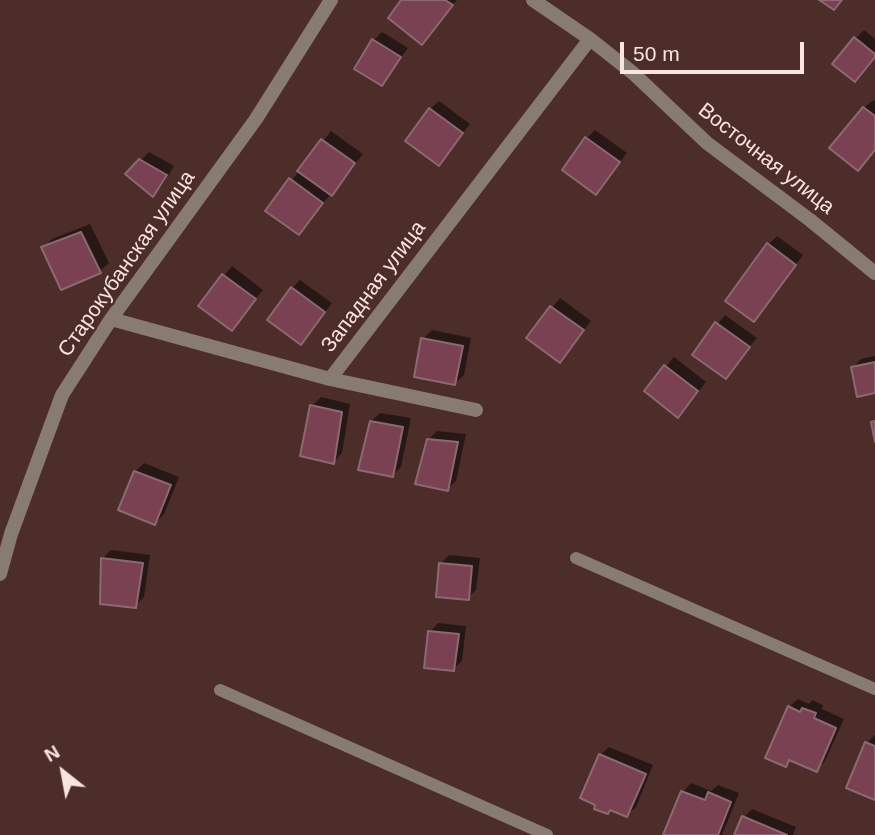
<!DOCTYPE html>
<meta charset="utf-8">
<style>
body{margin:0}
#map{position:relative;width:875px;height:835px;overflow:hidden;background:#4c2d29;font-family:Arial,sans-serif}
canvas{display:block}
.north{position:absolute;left:28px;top:737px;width:70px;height:70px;-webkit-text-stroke:5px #4c2d29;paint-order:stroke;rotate:329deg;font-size:19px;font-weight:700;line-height:28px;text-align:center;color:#f8e4e0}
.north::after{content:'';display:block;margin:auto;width:24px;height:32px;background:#f8e4e0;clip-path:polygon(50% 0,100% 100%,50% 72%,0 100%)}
.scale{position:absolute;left:620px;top:42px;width:184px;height:32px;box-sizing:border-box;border:4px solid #f8e4e0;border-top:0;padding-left:9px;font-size:21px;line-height:24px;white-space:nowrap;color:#f8e4e0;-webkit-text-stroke:5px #4c2d29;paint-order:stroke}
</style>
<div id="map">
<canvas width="875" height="835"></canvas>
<div class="north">N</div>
<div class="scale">50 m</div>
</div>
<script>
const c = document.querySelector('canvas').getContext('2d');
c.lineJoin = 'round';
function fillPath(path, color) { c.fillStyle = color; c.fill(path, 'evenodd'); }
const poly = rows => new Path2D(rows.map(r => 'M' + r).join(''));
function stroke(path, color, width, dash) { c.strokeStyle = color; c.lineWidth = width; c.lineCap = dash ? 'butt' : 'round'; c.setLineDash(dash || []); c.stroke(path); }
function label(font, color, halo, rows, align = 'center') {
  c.font = font + ' Arial,sans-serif'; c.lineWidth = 5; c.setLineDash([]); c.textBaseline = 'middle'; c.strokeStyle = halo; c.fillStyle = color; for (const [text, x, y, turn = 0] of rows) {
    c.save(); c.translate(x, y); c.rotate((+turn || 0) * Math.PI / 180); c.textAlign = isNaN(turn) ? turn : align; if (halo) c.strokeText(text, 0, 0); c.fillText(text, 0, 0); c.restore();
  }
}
fillPath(poly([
 [403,0,457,0,430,34],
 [864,30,875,39,875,57,856,38],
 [382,32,408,48,381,84,374,40],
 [873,100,875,101,875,149,864,108],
 [439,101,470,124,439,163,430,109],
 [595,130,627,153,596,193,587,138],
 [331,131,363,154,299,233,268,210],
 [149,152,174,166,162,186,153,195,128,174],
 [90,224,109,263,100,271,43,248,52,239],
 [777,236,803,255,754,319,768,245],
 [232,266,263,290,232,329,200,306],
 [300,280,332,303,309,334,292,288],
 [560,298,591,321,560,361,528,338],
 [725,315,757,338,725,377,694,354],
 [432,330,471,338,464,375,455,383,423,339],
 [875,356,875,391,853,367,861,359],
 [674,357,706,382,686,407,646,391],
 [321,397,350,404,342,453,334,462,312,406],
 [380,413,411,418,401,467,393,475,371,421],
 [437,431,466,434,456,481,447,489,428,440],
 [144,463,179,477,164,514,155,523,135,472],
 [111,550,150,555,144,597,135,606,103,558],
 [449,555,480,558,476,590,468,598,441,563],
 [438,623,466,626,462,661,453,669,430,632],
 [798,699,809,704,812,700,823,705,822,709,844,719,825,761,817,770,791,759,785,764,789,707],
 [875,735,875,798,867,743],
 [609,747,653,765,636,807,627,815,611,809,608,812,600,755],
 [691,783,711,791,718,785,739,793,722,835,666,835,683,792],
 [752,809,796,827,793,835,736,835,744,817]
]), '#0007');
const building = poly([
 [401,0,445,0,453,5,422,45,388,18,401,0],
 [819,0,842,0,834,10,819,0],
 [854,37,875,54,875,57,855,82,832,64,854,37],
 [372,39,401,57,382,86,354,69,372,39],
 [863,107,875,116,875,150,858,171,829,148,863,107],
 [429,108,463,133,439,166,405,141,429,108],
 [585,137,620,162,596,195,562,170,585,137],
 [321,139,355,163,332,196,297,171,321,139],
 [139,159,167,175,153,197,125,174,139,159],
 [289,178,323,203,299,235,265,211,289,178],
 [81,232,101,273,61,290,41,247,81,232],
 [767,243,796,265,754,322,725,301,767,243],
 [222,274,256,299,232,331,198,306,222,274],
 [291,287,325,312,301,345,267,320,291,287],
 [550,306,584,330,560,363,526,338,550,306],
 [715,322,750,347,726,379,692,355,715,322],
 [421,338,463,346,455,385,414,377,421,338],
 [875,362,875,393,857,397,851,367,875,362],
 [664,365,698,391,678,418,644,391,664,365],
 [310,405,342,412,334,464,300,456,310,405],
 [370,421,403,427,393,477,358,470,370,421],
 [875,421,875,442,871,422,875,421],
 [427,439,458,442,448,491,415,484,427,439],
 [134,471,171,485,155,525,118,510,134,471],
 [101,558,143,563,136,608,100,604,101,558],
 [439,563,472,566,469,600,436,597,439,563],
 [428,631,459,634,454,671,424,668,428,631],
 [788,706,800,712,802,708,816,713,814,718,836,728,817,772,789,760,786,767,765,758,788,706],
 [865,742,875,746,875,800,846,788,865,742],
 [599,754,646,774,627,817,610,810,608,814,594,809,595,805,580,798,599,754],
 [681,791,705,800,708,792,731,802,718,835,663,835,681,791],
 [742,816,787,835,734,835,742,816]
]);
fillPath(building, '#7a4152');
stroke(building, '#8c6972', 2);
stroke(poly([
 [576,558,875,689],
 [220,690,547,835]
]), '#887b72', 12);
stroke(poly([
 [533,0,590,39,633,73,707,143,810,220,875,273],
 [111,319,330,379,590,39],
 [330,379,476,410],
 [0,574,11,534,62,395,111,319,256,119,331,0]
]), '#887b72', 14);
label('21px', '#f8e4e0', '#4c2d29', [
 ["Восточная улица",766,159,38],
 ["Старокубанская улица",127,264,-55],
 ["Западная улица",374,287,-53]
]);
</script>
